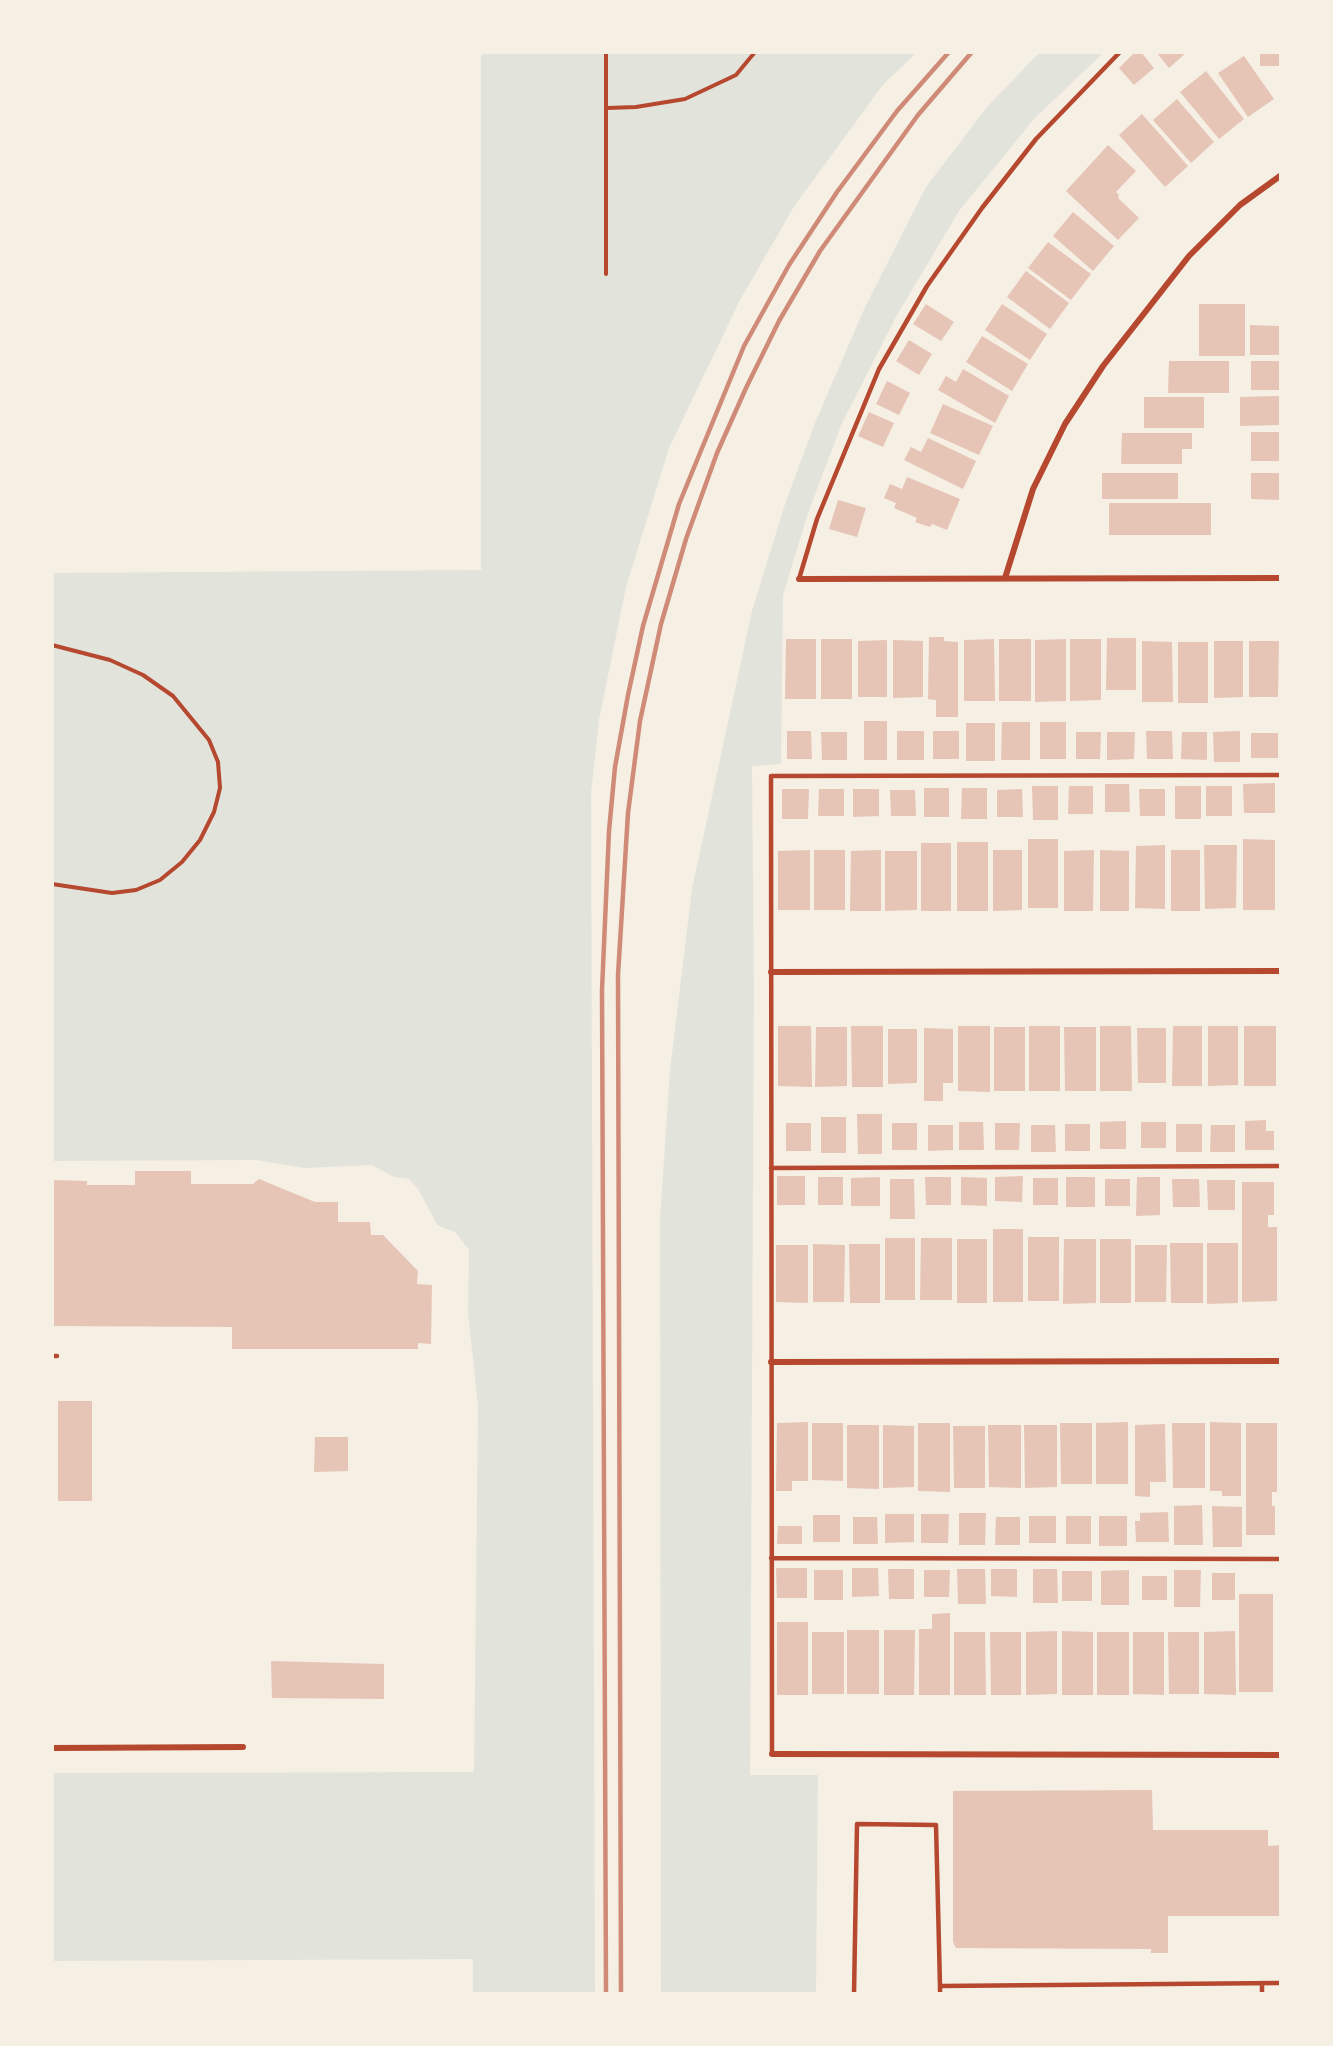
<!DOCTYPE html>
<style>
body{margin:0}
#map{position:relative;width:1333px;height:2046px;overflow:hidden;background:#f6efe4;font-family:Jost,sans-serif}
canvas{display:block}
.frame{position:absolute;inset:0;border:54px solid #f6efe4;pointer-events:none}
</style>
<div id="map">
<canvas width="1333" height="2046"></canvas>
<div class="frame"></div>
</div>
<script>
const c = document.querySelector('canvas').getContext('2d');
c.lineJoin = 'round';
function fillPath(path, color) { c.fillStyle = color; c.fill(path, 'evenodd'); }
const poly = rows => new Path2D(rows.map(r => 'M' + r).join(''));
function stroke(path, color, width, dash) { c.strokeStyle = color; c.lineWidth = width; c.lineCap = dash ? 'butt' : 'round'; c.setLineDash(dash || []); c.stroke(path); }
fillPath(poly([
 [481,53,916,53,882,86,795,205,740,300,669,448,626,587,599,720,591,794,595,1993,473,1993,473,1959,53,1961,53,1773,474,1772,478,1406,468,1312,469,1250,455,1232,437,1225,419,1190,409,1179,394,1177,372,1165,305,1168,256,1160,53,1161,52,573,481,570],
 [1039,53,1103,53,1034,119,959,211,897,315,842,423,808,513,783,595,781,764,752,766,754,990,750,1775,818,1775,816,1993,661,1993,660,1219,670,1070,692,889,752,611,785,504,815,423,865,307,926,187,987,107]
]), '#e2e4dc');
fillPath(poly([
 [1135,52,1141,52,1154,68,1134,85,1119,68],
 [1156,52,1187,52,1169,68],
 [1260,52,1280,52,1280,66,1260,66],
 [1244,56,1274,99,1248,117,1218,73],
 [1206,71,1244,119,1219,139,1180,92],
 [1177,99,1214,142,1191,163,1153,120],
 [1142,114,1188,166,1165,187,1119,135],
 [1108,145,1136,171,1116,192,1119,195,1118,198,1139,218,1118,240,1066,191],
 [1073,212,1114,246,1093,271,1053,236],
 [1048,242,1091,274,1071,300,1028,268],
 [1026,271,1069,303,1050,329,1007,297],
 [926,304,954,322,941,341,913,324],
 [1002,304,1047,334,1030,360,985,330],
 [1199,304,1245,304,1245,356,1199,356],
 [1250,325,1279,326,1279,355,1250,355],
 [982,336,1028,364,1012,391,966,362],
 [909,340,932,354,919,375,896,361],
 [1169,361,1229,361,1229,393,1168,393],
 [1251,361,1279,361,1279,390,1251,390],
 [963,369,1009,396,995,423,938,390,946,376,956,382],
 [887,381,910,393,899,415,876,404],
 [1279,396,1279,425,1240,426,1240,397],
 [1144,397,1204,397,1204,428,1144,428],
 [943,404,993,426,979,455,930,433],
 [869,412,894,423,883,447,858,436],
 [1251,432,1279,432,1279,461,1251,461],
 [1122,433,1192,433,1192,449,1182,449,1182,464,1121,464],
 [928,438,976,461,963,489,904,460,911,447,921,452],
 [1102,473,1178,473,1178,499,1102,499],
 [1251,473,1279,473,1279,500,1251,499],
 [907,477,960,499,947,530,932,524,930,527,915,522,917,518,894,508,896,503,884,498,890,484,902,489],
 [838,500,866,508,857,537,829,529],
 [1109,503,1211,503,1211,535,1109,535],
 [929,637,944,637,944,641,958,642,958,717,936,717,936,700,928,699],
 [1107,638,1136,638,1136,690,1106,690],
 [786,639,816,639,816,699,785,699],
 [821,639,852,639,852,699,821,699],
 [994,639,995,701,964,701,964,640],
 [999,639,1031,639,1031,701,999,701],
 [1066,639,1066,701,1035,702,1035,640],
 [1070,639,1101,639,1101,700,1070,701],
 [887,640,887,697,858,697,858,641],
 [893,640,923,641,923,697,893,698],
 [1142,641,1172,642,1173,702,1142,702],
 [1214,641,1243,641,1243,697,1214,698],
 [1249,641,1279,641,1278,697,1249,697],
 [1178,642,1208,642,1208,703,1178,703],
 [864,721,887,721,887,760,864,760],
 [1002,722,1030,722,1030,760,1001,760],
 [1040,722,1066,722,1066,759,1040,759],
 [966,723,995,723,995,761,966,761],
 [787,731,811,731,812,759,787,759],
 [897,731,924,731,924,760,897,760],
 [933,731,959,731,959,759,933,759],
 [1146,731,1172,731,1173,759,1147,759],
 [1240,731,1240,762,1214,762,1213,732],
 [821,732,847,732,847,760,822,760],
 [1076,732,1101,732,1100,759,1076,759],
 [1107,732,1135,732,1134,759,1107,760],
 [1182,732,1207,732,1207,760,1181,759],
 [1251,733,1278,733,1278,758,1251,758],
 [1275,783,1275,813,1244,813,1243,784],
 [1105,784,1129,784,1130,812,1105,812],
 [1032,786,1058,786,1058,820,1033,820],
 [1069,786,1093,786,1093,814,1068,814],
 [1175,786,1201,786,1201,819,1175,819],
 [1206,786,1232,786,1232,816,1206,816],
 [924,788,949,788,949,817,924,817],
 [962,788,987,788,987,819,961,819],
 [782,789,809,789,808,819,782,819],
 [819,789,844,789,844,816,818,816],
 [853,789,879,789,879,816,853,817],
 [1022,789,1023,817,997,817,997,790],
 [1139,789,1165,789,1165,816,1140,816],
 [890,790,915,790,916,816,891,816],
 [1028,839,1058,839,1058,908,1028,908],
 [1243,839,1275,840,1275,910,1243,910],
 [957,842,988,842,988,911,957,911],
 [921,843,951,843,951,911,921,911],
 [1165,845,1165,909,1135,908,1136,846],
 [1204,845,1237,845,1236,908,1205,909],
 [810,850,810,910,778,910,778,851],
 [814,850,845,850,845,910,814,910],
 [881,850,881,911,850,911,851,851],
 [993,850,1022,850,1022,910,993,911],
 [1094,850,1093,911,1064,911,1064,851],
 [1100,850,1129,851,1129,911,1100,911],
 [1171,850,1200,850,1200,911,1171,911],
 [885,851,917,851,917,910,885,911],
 [778,1026,811,1026,812,1087,778,1086],
 [851,1026,883,1026,883,1087,852,1087],
 [958,1026,990,1026,990,1092,958,1091],
 [1029,1026,1060,1026,1060,1091,1029,1091],
 [1100,1026,1131,1026,1132,1091,1100,1091],
 [1173,1026,1202,1026,1202,1086,1172,1086],
 [1208,1026,1238,1026,1238,1085,1208,1086],
 [1244,1026,1276,1026,1276,1086,1244,1086],
 [816,1027,847,1027,847,1086,815,1087],
 [994,1027,1025,1027,1025,1091,994,1091],
 [1064,1027,1096,1027,1096,1091,1065,1091],
 [924,1028,953,1029,953,1083,943,1083,943,1101,924,1101],
 [1137,1028,1166,1028,1166,1083,1138,1083],
 [888,1029,917,1029,917,1083,888,1084],
 [857,1114,882,1114,882,1154,858,1154],
 [821,1117,846,1117,846,1153,821,1153],
 [1266,1120,1266,1131,1274,1131,1274,1150,1245,1150,1245,1121],
 [1126,1121,1126,1149,1100,1149,1100,1122],
 [959,1122,983,1122,984,1150,959,1150],
 [1141,1122,1166,1122,1166,1148,1141,1148],
 [786,1123,811,1123,811,1151,786,1151],
 [892,1123,917,1123,917,1150,892,1150],
 [995,1123,1020,1123,1019,1150,995,1150],
 [1065,1124,1090,1124,1090,1151,1065,1151],
 [1176,1124,1202,1124,1202,1152,1176,1152],
 [928,1125,953,1125,953,1150,928,1151],
 [1031,1125,1055,1125,1056,1152,1031,1152],
 [1211,1125,1235,1125,1235,1152,1210,1152],
 [135,1171,191,1171,191,1184,253,1184,259,1179,315,1202,338,1202,338,1222,370,1222,371,1235,383,1235,418,1271,417,1284,432,1285,431,1344,418,1343,418,1349,232,1349,232,1327,52,1326,52,1180,87,1181,87,1185,135,1185],
 [777,1176,805,1176,805,1205,777,1205],
 [1023,1176,1022,1202,995,1201,995,1177],
 [818,1177,843,1177,843,1205,818,1205],
 [880,1177,880,1206,851,1206,851,1178],
 [925,1177,951,1177,951,1205,926,1205],
 [961,1177,987,1178,987,1206,961,1205],
 [1066,1177,1095,1177,1095,1207,1066,1207],
 [1137,1177,1160,1177,1160,1215,1136,1216],
 [1033,1178,1058,1178,1058,1205,1033,1205],
 [890,1179,914,1179,915,1219,890,1219],
 [1105,1179,1130,1179,1130,1206,1105,1206],
 [1172,1179,1199,1179,1200,1207,1173,1207],
 [1207,1180,1235,1180,1235,1210,1208,1210],
 [1242,1182,1274,1182,1274,1215,1268,1215,1268,1227,1277,1227,1277,1301,1242,1302],
 [993,1229,1023,1229,1023,1302,993,1302],
 [1028,1237,1059,1237,1059,1301,1028,1301],
 [885,1238,915,1238,915,1300,885,1300],
 [921,1238,952,1238,952,1300,920,1300],
 [957,1239,987,1239,987,1303,957,1303],
 [1064,1239,1096,1239,1096,1303,1063,1304],
 [1100,1239,1131,1239,1131,1303,1100,1303],
 [1170,1243,1203,1243,1203,1303,1171,1303],
 [1207,1243,1238,1243,1238,1303,1207,1304],
 [813,1244,845,1245,844,1302,813,1302],
 [849,1244,880,1244,880,1303,850,1303],
 [776,1245,808,1245,808,1303,776,1302],
 [1135,1245,1167,1245,1166,1302,1135,1302],
 [58,1401,92,1401,92,1501,58,1501],
 [808,1422,808,1481,792,1481,792,1491,776,1491,777,1423],
 [1128,1422,1128,1484,1096,1484,1096,1423],
 [1210,1422,1241,1423,1241,1496,1222,1496,1222,1491,1210,1491],
 [812,1423,843,1423,843,1481,812,1480],
 [918,1423,950,1423,950,1492,918,1491],
 [1060,1423,1092,1423,1092,1484,1061,1484],
 [1172,1423,1205,1423,1205,1488,1173,1488],
 [1246,1423,1277,1423,1277,1492,1272,1492,1272,1506,1275,1506,1275,1535,1246,1535],
 [1165,1424,1166,1482,1150,1482,1150,1497,1135,1496,1135,1425],
 [847,1425,879,1425,879,1489,847,1488],
 [883,1425,914,1426,914,1487,883,1488],
 [988,1425,1021,1425,1021,1488,989,1487],
 [1024,1425,1057,1425,1057,1487,1025,1488],
 [953,1426,985,1426,985,1488,954,1488],
 [315,1437,348,1437,348,1471,314,1472],
 [1202,1505,1203,1545,1174,1545,1174,1506],
 [1212,1506,1242,1507,1242,1547,1213,1547],
 [1168,1512,1169,1542,1136,1542,1135,1521,1140,1521,1140,1513],
 [959,1513,986,1513,985,1545,959,1545],
 [885,1514,914,1514,914,1542,885,1543],
 [921,1514,949,1514,948,1543,921,1543],
 [813,1515,840,1515,840,1542,813,1542],
 [1029,1516,1056,1516,1056,1543,1029,1543],
 [1066,1516,1091,1516,1091,1544,1066,1544],
 [1099,1516,1127,1516,1127,1546,1099,1546],
 [853,1517,877,1517,878,1544,853,1544],
 [996,1517,1020,1517,1020,1545,995,1545],
 [778,1526,802,1526,802,1544,777,1544],
 [776,1568,807,1568,807,1598,777,1598],
 [852,1568,878,1568,879,1596,852,1597],
 [888,1569,914,1569,914,1599,889,1599],
 [957,1569,985,1569,986,1604,958,1604],
 [991,1569,1017,1569,1017,1597,991,1596],
 [1033,1569,1057,1569,1058,1603,1033,1603],
 [814,1570,843,1570,843,1600,814,1600],
 [924,1570,950,1570,949,1597,924,1597],
 [1129,1570,1129,1605,1101,1605,1101,1571],
 [1174,1570,1201,1570,1200,1607,1174,1607],
 [1062,1571,1092,1571,1092,1601,1062,1601],
 [1212,1573,1235,1573,1235,1600,1212,1600],
 [1142,1576,1167,1576,1167,1600,1142,1600],
 [1239,1594,1273,1594,1273,1692,1239,1692],
 [950,1613,950,1695,919,1695,919,1629,932,1629,932,1614],
 [777,1622,808,1622,808,1695,777,1695],
 [847,1630,879,1630,879,1694,847,1694],
 [884,1630,915,1630,914,1695,884,1695],
 [1057,1631,1057,1694,1026,1695,1026,1632],
 [1062,1631,1093,1632,1093,1695,1062,1695],
 [1235,1631,1236,1695,1204,1694,1204,1632],
 [812,1632,844,1632,844,1694,812,1694],
 [954,1632,985,1632,986,1695,954,1695],
 [990,1632,1021,1632,1021,1695,991,1695],
 [1097,1632,1129,1632,1129,1695,1097,1695],
 [1133,1632,1164,1632,1164,1695,1133,1694],
 [1168,1632,1199,1632,1199,1694,1169,1694],
 [271,1661,384,1664,384,1699,272,1698],
 [1152,1790,1153,1830,1268,1830,1268,1846,1280,1845,1280,1916,1168,1916,1168,1953,1151,1953,1151,1949,956,1948,953,1942,953,1791]
]), '#e6c5b7');
stroke(poly([
 [606,52,606,274],
 [607,108,636,107,685,99,736,75,755,52],
 [52,645,110,660,143,675,173,696,209,740,218,762,220,788,214,812,200,840,182,862,160,880,136,890,112,893,52,884]
]), '#b5482f', 4);
stroke(poly([
 [799,579,817,519,879,369,927,286,982,208,1036,139,1120,52],
 [771,1168,1280,1166],
 [52,1356,57,1356],
 [771,1558,1280,1559],
 [772,1754,771,776,1280,775],
 [854,1994,857,1824,936,1825,940,1986],
 [940,1994,940,1986,1280,1983],
 [1262,1994,1262,1983]
]), '#b5482f', 4.5);
stroke(poly([
 [1005,578,1033,489,1065,424,1103,366,1189,256,1240,205,1280,176],
 [799,579,1280,578],
 [771,972,1280,971],
 [771,1362,1280,1361],
 [52,1748,243,1747],
 [772,1754,1280,1755]
]), '#b5482f', 6);
stroke(poly([
 [606,1994,602,990,609,831,615,767,628,695,643,626,679,504,744,346,789,265,837,192,897,111,949,52],
 [621,1994,618,975,628,813,640,721,661,624,686,539,717,453,746,388,779,321,820,251,918,115,972,52]
]), '#cf8b77', 4.5);
</script>
